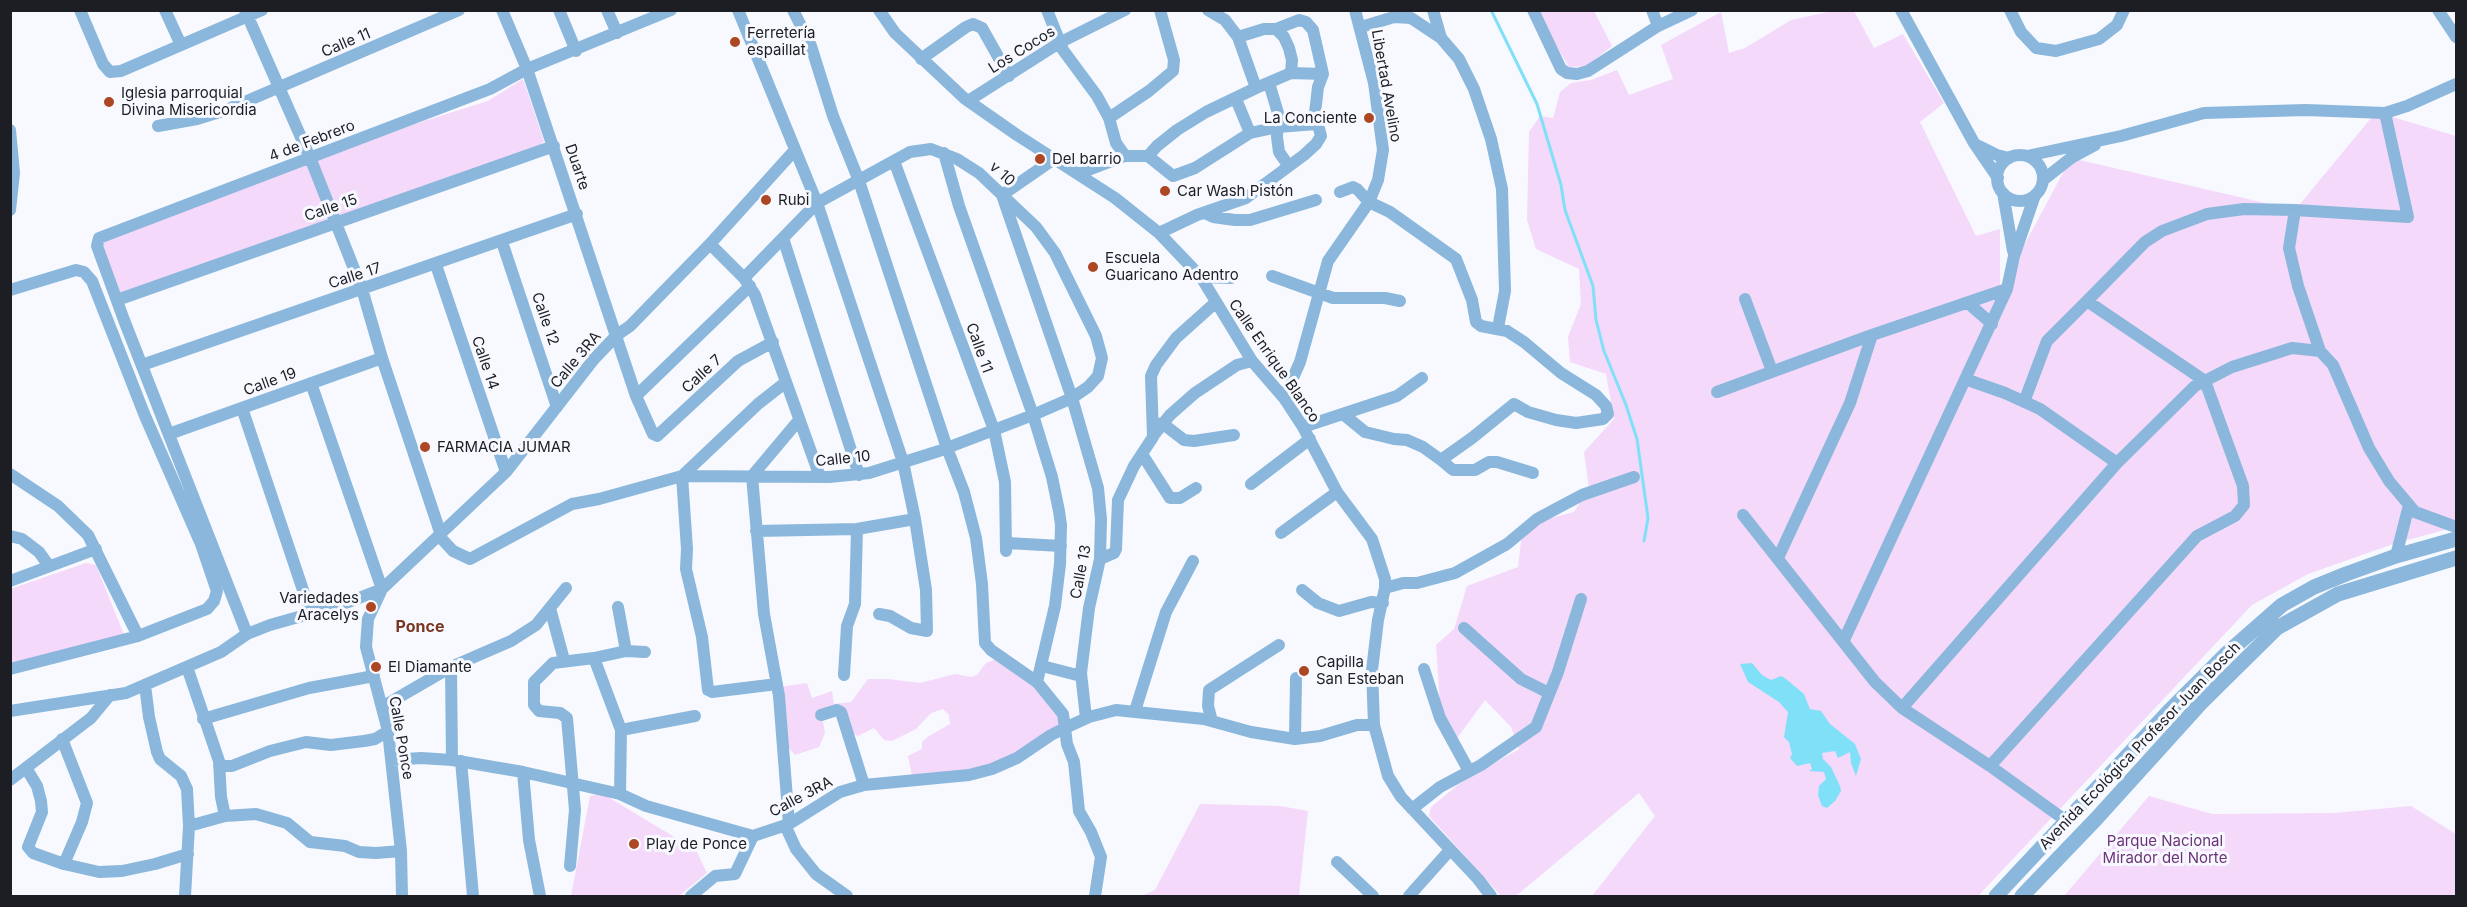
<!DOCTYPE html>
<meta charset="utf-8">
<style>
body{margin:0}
#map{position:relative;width:2467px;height:907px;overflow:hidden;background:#f7f9ff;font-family:Inter,sans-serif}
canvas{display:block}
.frame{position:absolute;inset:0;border:12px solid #1c1e24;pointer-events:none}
</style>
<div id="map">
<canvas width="2467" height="907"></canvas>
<div class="frame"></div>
</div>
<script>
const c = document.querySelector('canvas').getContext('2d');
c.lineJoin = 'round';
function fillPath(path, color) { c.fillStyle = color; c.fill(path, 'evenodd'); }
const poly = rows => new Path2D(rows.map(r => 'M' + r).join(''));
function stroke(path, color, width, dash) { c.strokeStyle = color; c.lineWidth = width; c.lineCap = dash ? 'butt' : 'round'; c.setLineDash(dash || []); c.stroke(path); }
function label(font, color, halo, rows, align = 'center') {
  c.font = font + ' Inter,sans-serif'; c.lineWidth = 6; c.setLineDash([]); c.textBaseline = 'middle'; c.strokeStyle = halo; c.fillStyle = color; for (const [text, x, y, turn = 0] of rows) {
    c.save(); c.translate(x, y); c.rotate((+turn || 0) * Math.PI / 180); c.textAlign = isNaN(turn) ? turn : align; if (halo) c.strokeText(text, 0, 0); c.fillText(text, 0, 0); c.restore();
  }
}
fillPath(poly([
 [1535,11,1594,11,1612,46,1587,66,1569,67],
 [1833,11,1854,11,1874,48,1903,34,1944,103,1920,122,1976,236,2000,229,2000,290,2071,158,2295,210,2376,112,2456,136,2456,527,2396,543,2308,574,2252,605,1978,896,1592,896,1655,816,1639,793,1516,896,1501,896,1429,816,1431,807,1459,784,1519,749,1511,727,1485,700,1452,745,1441,721,1436,645,1454,629,1467,586,1518,567,1521,541,1529,524,1574,512,1589,489,1584,452,1614,419,1606,374,1570,362,1568,337,1581,304,1579,269,1536,249,1527,220,1529,132,1540,116,1553,118,1560,92,1571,83,1591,80,1617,70,1629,95,1673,79,1661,45,1721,12,1729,53,1745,48,1791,20],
 [523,79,544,141,531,154,341,220,313,156,488,101],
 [311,160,336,222,121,298,101,256,105,235],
 [86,563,96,565,125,637,11,666,10,589],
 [996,659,1042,691,1063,724,993,768,912,776,908,756,922,749,922,742,929,736,950,724,949,715,943,709,931,713,916,729,892,741,884,740,874,728,858,736,849,732,839,714,823,721,825,733,819,747,795,755,788,747,780,687,807,683,812,698,832,691,834,704,851,702,868,679,888,679,920,683,955,674,971,677,977,675,986,663],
 [598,794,608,797,696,850,707,873,679,896,571,896,590,796],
 [2149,796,2212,814,2334,813,2411,806,2456,834,2456,896,2064,896],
 [1200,804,1280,806,1308,811,1299,896,1141,896,1155,890]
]), '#f4d9fa');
fillPath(poly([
 [1752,663,1762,675,1771,680,1781,676,1786,679,1804,694,1810,709,1821,711,1830,724,1855,744,1861,759,1856,776,1851,763,1850,752,1838,758,1835,751,1822,753,1823,759,1831,767,1840,786,1841,791,1835,801,1827,808,1822,806,1818,795,1819,786,1826,779,1824,772,1809,771,1812,769,1810,763,1797,766,1790,758,1792,754,1789,742,1784,737,1788,712,1779,702,1748,682,1740,664]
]), '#80e0f8');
stroke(poly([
 [1491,10,1537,104,1561,185,1565,210,1593,286,1596,320,1604,351,1626,405,1637,439,1648,518,1644,541]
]), '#80e0f8', 3);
stroke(poly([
 [80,10,103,64,110,72,121,71,262,10],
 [165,10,181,45],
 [245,10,311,160,362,289,382,358,441,535],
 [502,10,527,69,636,396,653,434,657,436,738,361,773,342],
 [559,10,576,51],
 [607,10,617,33],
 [738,10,817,203,903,462,915,519,926,590,927,631,911,628,890,616,879,614],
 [879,10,895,33,964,98,1017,135,1115,198,1159,233,1201,277,1252,361,1284,398,1303,427,1337,492,1372,539,1385,579,1385,588,1378,620,1372,670,1374,725,1388,776,1401,797,1478,879,1491,896],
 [1047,10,1063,50,1097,96,1109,118,1116,143,1125,156,1148,156,1173,176,1195,168,1250,133,1278,127,1316,124],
 [1208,10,1225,20,1238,37,1256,88],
 [1433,10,1441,38,1459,59,1474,89,1491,139,1502,189,1505,291,1498,328],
 [1533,10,1561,69,1567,73,1577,74,1588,71,1658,26,1692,10],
 [1652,10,1658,26],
 [1901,10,1974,143,1998,178],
 [2010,10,2021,32,2036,48,2056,51,2099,39,2117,25,2124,10],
 [2438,10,2456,37],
 [1361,27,1394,17,1411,18,1441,38],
 [1276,29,1284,37,1289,48,1292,60,1291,73],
 [921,59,966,27,973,24,982,28,1009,76],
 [1269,83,1278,113,1277,137,1279,152,1288,165],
 [1236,99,1250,133],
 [968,101,1059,43,1125,10],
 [1109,118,1149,91,1173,71,1174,60,1160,10],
 [158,126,197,119,226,110,459,10],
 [10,130,14,173,10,210],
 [1975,144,1997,155,2009,158],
 [944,153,959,206,1033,415,1052,477,1059,511,1061,525,1060,564,1055,606,1037,682],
 '1997 178a23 23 0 1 1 46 0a23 23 0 1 1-46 0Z',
 [1148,156,1157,146,1177,130,1206,112,1256,88,1291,73,1323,74],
 [2027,156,2121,136,2204,113,2306,110,2385,113,2407,106,2456,84],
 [1054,159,1002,195,1072,398,1098,488,1101,519,1100,559,1089,608,1081,673,1086,718],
 [894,161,994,430,1005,482,1006,551],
 [1078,174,1125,156],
 [2043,180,2071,158,2095,145],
 [1340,192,1353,187,1357,189,1369,202,1390,212,1456,259,1472,300,1476,322,1481,326,1507,331,1524,342,1561,373,1596,395,1606,406,1608,414,1603,419,1576,423,1556,420,1528,412,1514,404,1472,438,1441,460,1423,447,1407,440,1394,439,1365,432,1343,414],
 [2003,193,2013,251],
 [2295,210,2408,217,2385,113],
 [1205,213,1213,217,1235,220,1250,220,1316,200],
 [1159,233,1197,215,1246,198,1304,155,1316,144,1321,136,1315,113,1318,87,1323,74,1313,30,1306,22,1299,20,1276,29,1264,29,1238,37],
 [783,238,859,475],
 [502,242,557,407],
 [710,244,744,278,755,295,820,477],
 [436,265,506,472],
 [1272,276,1333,298,1385,298,1400,301],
 [1201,277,1231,278],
 [10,290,76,270,84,272,92,281,145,416,201,544,217,591,214,601,207,609,138,636,10,669],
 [1745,299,1772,371],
 [117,300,554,146],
 [2087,301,2145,242,2162,231,2207,214,2244,209,2295,210,2289,248,2298,286,2320,351],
 [1968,303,1992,324],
 [142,365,577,214],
 [1965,379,2005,393,2040,409,2117,463],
 [311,383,382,589],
 [1717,392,1872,335,2007,289],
 [636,396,750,286],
 [1284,398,1300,362,1328,261,1369,202,1378,180,1383,150,1374,83,1355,10],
 [242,408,311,614],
 [1162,423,1184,440,1194,441,1234,435],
 [1303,427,1397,396,1422,378],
 [169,434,382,358],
 [1153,436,1170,415,1195,393,1237,365,1252,361],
 [1142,454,1170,498,1180,498,1196,488],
 [1441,460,1453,470,1475,470,1489,462,1497,462,1533,473],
 [10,474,58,506,88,535,138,636],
 [682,476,829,477,869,473,939,451,1033,415,1072,398,1088,387,1098,376,1102,358,1096,336,1055,253,1036,227,979,173,957,159,931,149,910,152,817,203,744,278],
 [682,476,687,549,686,569,702,637,708,690,712,692,777,684],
 [1251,484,1310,439],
 [1743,515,1875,682,1902,708,1990,766,2065,820],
 [756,531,857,529,915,519],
 [1281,533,1337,492],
 [10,536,22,539,39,552,49,566],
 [440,537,453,551,470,559,572,504,599,499,682,476,758,404,786,382],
 [1007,543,1061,546],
 [2396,556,2409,505],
 [1778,558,1850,403,1872,335],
 [1100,559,1114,553,1116,549,1118,500,1134,466,1153,437,1151,376,1156,365,1176,338,1215,303],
 [10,581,96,549],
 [1385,588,1403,583,1417,583,1455,573,1507,544,1537,519,1565,504,1582,495,1634,477],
 [382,589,368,619,366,647,388,731,401,851,402,896],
 [1302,590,1318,603,1339,611,1371,602,1383,603],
 [618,607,626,651],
 [550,608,564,660],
 [1464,628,1521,679,1549,693],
 [247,634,124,320,97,246,99,238,490,89,527,69,671,10],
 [1844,640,2007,289,2014,256,2035,195],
 [594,658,626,651,645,652],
 [1042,666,1081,676],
 [187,667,219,761,221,797,225,816],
 [451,667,452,760],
 [1424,669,1440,718,1469,771],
 [844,675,847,626,855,604,857,529],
 [145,685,149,717,157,752,160,759,181,776,187,789,189,826,185,896],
 [382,707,451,667,511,641,536,625,566,588],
 [1902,708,2117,463,2195,386,2232,367,2292,348,2320,351,2333,365,2369,448,2389,481,2415,512,2456,527],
 [10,711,126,693,221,652,247,634,270,625,341,605,382,589,506,472,594,359,617,335,630,326,710,244,794,151],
 [1135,711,1166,612,1193,561],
 [821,715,837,710,841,712,864,785],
 [203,719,309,688,374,676],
 [1212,721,1208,706,1209,690,1279,645],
 [621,730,695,716],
 [62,739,87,803,82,822,64,864],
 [1295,739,1296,678],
 [392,760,421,758,452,760,523,772,620,794,646,806,753,836,789,824,840,792,864,785,969,775,992,769,1017,758,1051,735,1065,728,1063,714,1037,682,991,650,985,643,982,584,976,538,964,492,947,448,859,181,833,116,811,46,793,10],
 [461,761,473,896],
 [219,766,232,766,270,751,306,742,331,745,364,741,375,739,388,731],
 [1990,766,2197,536,2235,516,2244,505,2243,486,2205,381,2087,301,2047,341,2024,402],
 [26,768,37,786,41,801,42,812,28,847,33,853,64,864,99,872,122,871,155,864,188,854],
 [523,772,529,840,540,896],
 [10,780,91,718,110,695],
 [1412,809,1440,787,1481,765,1536,727,1558,672,1581,599],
 [789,824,779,696,764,614,752,476,799,420],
 [785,825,796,849,816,874,847,896],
 [189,826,225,816,256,814,287,823,310,842,345,846,359,852,376,853,401,851],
 [1337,862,1373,896],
 [570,866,575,810,567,718,560,713,539,711,534,705,534,682,553,663,594,658,621,730,620,794],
 [691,896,715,876,735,874,753,836],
 [1095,896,1101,857,1091,832,1079,811,1074,762,1067,744,1065,728,1089,717,1116,710,1204,719,1251,732,1295,739,1320,736,1357,725,1374,725],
 [1409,896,1450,850]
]), '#8ab7db', 12);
stroke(poly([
 [1996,896,2169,711,2225,655,2282,605,2314,587,2346,574,2396,556,2456,539],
 [2022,896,2096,819,2201,703,2277,628,2338,594,2456,558]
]), '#8ab7db', 15);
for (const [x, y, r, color] of [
 [735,42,6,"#ad4622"],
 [109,102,6,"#ad4622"],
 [1369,118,6,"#ad4622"],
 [1040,159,6,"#ad4622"],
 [1165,191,6,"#ad4622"],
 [766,200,6,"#ad4622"],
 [1093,267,6,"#ad4622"],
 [425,447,6,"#ad4622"],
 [371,607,6,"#ad4622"],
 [376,667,6,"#ad4622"],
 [1304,671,6,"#ad4622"],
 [634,844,6,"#ad4622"]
]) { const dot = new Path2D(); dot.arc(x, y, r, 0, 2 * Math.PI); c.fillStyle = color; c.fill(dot); stroke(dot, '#f7f9ff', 2); }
label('15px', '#1c1e24', '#f7f9ff', [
 ["Ferretería",747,33],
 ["espaillat",747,50],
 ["Iglesia parroquial",121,93],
 ["Divina Misericordia",121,110],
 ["La Conciente",1357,118,"right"],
 ["Del barrio",1052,159],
 ["Car Wash Pistón",1177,191],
 ["Rubi",778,200],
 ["Escuela",1105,258],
 ["Guaricano Adentro",1105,275],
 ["FARMACIA JUMAR",437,447],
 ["Variedades",359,598,"right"],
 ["Aracelys",359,615,"right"],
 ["Capilla",1316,662],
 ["San Esteban",1316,679],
 ["El Diamante",388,667],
 ["Play de Ponce",646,844]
], 'left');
label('15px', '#1c1e24', '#f7f9ff', [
 ["Calle 11",346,43,-23],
 ["Los Cocos",1022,50,-32],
 ["Libertad Avelino",1386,86,80],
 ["4 de Febrero",312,141,-21],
 ["Duarte",577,167,71],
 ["v 10",1002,174,42],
 ["Calle 15",331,208,-19],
 ["Calle 17",355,276,-18],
 ["Calle 12",545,319,71],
 ["Calle 11",979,348,70],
 ["Calle 3RA",576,360,-50],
 ["Calle Enrique Blanco",1274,361,55],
 ["Calle 14",485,363,71],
 ["Calle 7",702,374,-43],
 ["Calle 19",270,382,-20],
 ["Calle 10",843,459,-6],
 ["Calle 13",1081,572,-79],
 ["Calle Ponce",401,738,80],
 ["Avenida Ecológica Profesor Juan Bosch",2140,746,-46],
 ["Calle 3RA",801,797,-28]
]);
label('15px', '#6d3379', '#f7f9ff', [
 ["Parque Nacional",2165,841],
 ["Mirador del Norte",2165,858]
]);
label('bold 16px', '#793620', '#f7f9ff', [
 ["Ponce",420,627]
]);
</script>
